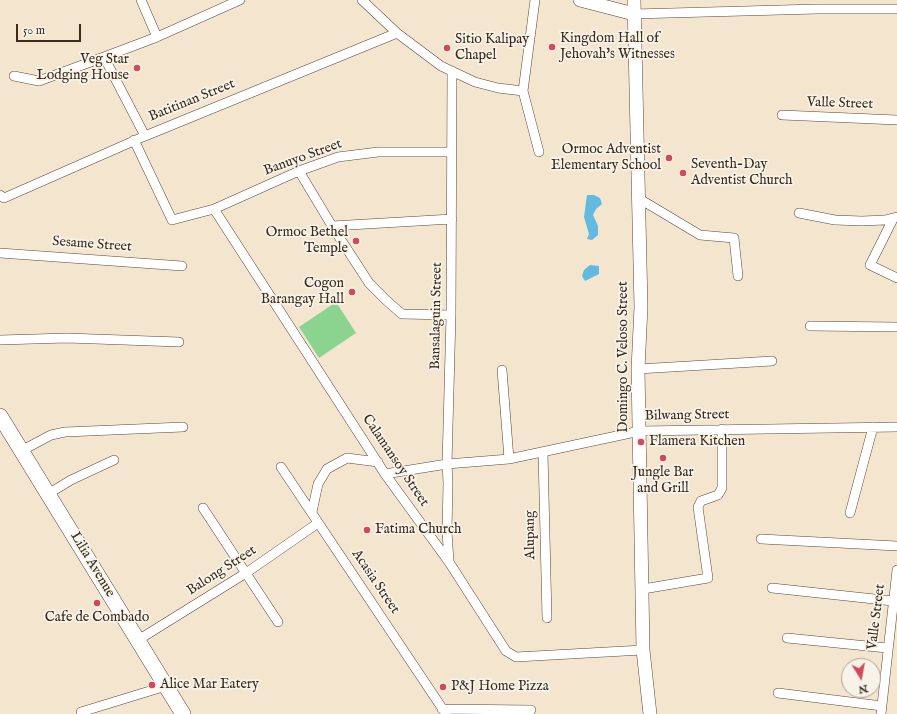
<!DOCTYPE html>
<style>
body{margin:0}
#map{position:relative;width:897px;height:714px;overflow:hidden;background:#f4e5cf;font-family:"IM FELL English",serif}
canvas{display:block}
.north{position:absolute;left:841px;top:658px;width:40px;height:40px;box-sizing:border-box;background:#f7f3e8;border:1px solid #aca397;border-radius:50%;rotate:169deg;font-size:11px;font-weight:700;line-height:16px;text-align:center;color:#3b2a1e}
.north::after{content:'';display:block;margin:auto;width:14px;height:18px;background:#d1495b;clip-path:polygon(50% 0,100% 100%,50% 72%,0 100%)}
.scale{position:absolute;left:16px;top:24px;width:65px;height:18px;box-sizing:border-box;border:2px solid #3b2a1e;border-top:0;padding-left:5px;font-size:12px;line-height:14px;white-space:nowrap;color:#3b2a1e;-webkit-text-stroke:3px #f7f3e8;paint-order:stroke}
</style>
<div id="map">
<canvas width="897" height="714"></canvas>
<div class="north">N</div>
<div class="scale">50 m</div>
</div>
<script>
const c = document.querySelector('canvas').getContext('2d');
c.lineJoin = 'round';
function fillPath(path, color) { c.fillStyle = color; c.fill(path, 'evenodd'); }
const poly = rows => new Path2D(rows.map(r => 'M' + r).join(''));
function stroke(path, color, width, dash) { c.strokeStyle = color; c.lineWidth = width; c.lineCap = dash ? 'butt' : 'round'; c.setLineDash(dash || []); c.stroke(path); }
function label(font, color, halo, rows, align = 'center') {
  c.font = font + ' "IM FELL English",serif'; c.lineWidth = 3.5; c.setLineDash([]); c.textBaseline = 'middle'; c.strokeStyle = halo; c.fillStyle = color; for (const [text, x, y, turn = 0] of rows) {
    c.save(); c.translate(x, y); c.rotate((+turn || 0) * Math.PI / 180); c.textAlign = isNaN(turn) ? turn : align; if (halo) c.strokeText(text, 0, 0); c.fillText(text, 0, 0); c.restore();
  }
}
fillPath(poly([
 [336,302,356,333,319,358,299,327]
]), '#8bd48f');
fillPath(poly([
 [587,195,594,195,600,198,602,204,596,209,593,215,598,226,598,235,592,240,587,239,589,234,584,217],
 [590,265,599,266,599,274,585,281,582,276,584,270]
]), '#62bae0');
const minor = poly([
 [141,0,157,37],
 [362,0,397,33,441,66,475,82,498,88,523,91],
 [535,0,523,91,539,152],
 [634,14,817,9,897,9],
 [104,57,157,37,240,0],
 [14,76,39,81,104,57,145,136],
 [782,115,897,120],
 [134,140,172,220,214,209,299,171,338,157,378,152,450,152],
 [299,171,332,226,369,283,387,301,402,314,451,315],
 [0,195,4,198,145,136,397,33],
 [638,198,700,235,734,238,738,276],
 [214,209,385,474,449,562,506,651,516,657,643,650],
 [799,213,835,220,862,221,885,220,897,217],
 [893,219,870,265,897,278],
 [332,226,452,219],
 [0,253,182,266],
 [810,326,897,327],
 [0,340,67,338,179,342],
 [638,369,772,361],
 [502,370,509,459],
 [21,451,51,435,65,432,183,427],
 [543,453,547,618],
 [281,467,446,714],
 [385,474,447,464,509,459,640,431,897,427],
 [48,494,71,480,114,460],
 [203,508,278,622],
 [312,512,318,484,327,469,347,458,378,462],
 [850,513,873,427],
 [761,539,897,546],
 [449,561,447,532,448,483,447,464,451,315,452,71],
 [772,588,893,601],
 [643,589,708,578,698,507,701,501,718,495,722,488,722,429],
 [787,638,887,648],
 [138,640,246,573,318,523],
 [778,693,882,706],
 [442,709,531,710],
 [81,712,166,686],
 [881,714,897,570]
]);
const secondary = poly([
 [580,0,634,14],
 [634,0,641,307,638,369,643,650,650,714]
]);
const trunk = poly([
 [0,416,183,714]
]);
stroke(minor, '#574639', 10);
stroke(secondary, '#574639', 14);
stroke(trunk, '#574639', 16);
stroke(minor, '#fff', 9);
stroke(secondary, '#fff', 13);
stroke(trunk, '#fff', 15);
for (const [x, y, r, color] of [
 [552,47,4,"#d1495b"],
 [447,48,4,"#d1495b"],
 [137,68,4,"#d1495b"],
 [669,158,4,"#d1495b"],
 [683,173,4,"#d1495b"],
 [356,241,4,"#d1495b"],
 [352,292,4,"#d1495b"],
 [641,442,4,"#d1495b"],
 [663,458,4,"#d1495b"],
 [367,530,4,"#d1495b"],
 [97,603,4,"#d1495b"],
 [152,685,4,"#d1495b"],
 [443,687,4,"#d1495b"]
]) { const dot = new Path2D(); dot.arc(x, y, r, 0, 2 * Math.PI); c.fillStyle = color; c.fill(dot); stroke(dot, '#f7f3e8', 1.5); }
label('14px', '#3b2a1e', '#f7f3e8', [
 ["Kingdom Hall of",560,39],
 ["Jehovah's Witnesses",560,55],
 ["Sitio Kalipay",455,40],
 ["Chapel",455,56],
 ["Veg Star",129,60,"right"],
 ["Lodging House",129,76,"right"],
 ["Ormoc Adventist",661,150,"right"],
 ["Elementary School",661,166,"right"],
 ["Seventh-Day",691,165],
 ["Adventist Church",691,181],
 ["Ormoc Bethel",348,233,"right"],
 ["Temple",348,249,"right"],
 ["Cogon",344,284,"right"],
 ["Barangay Hall",344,300,"right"],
 ["Flamera Kitchen",649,442],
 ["Jungle Bar",663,473,"center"],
 ["and Grill",663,489,"center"],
 ["Fatima Church",375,530],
 ["Cafe de Combado",97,618,"center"],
 ["Alice Mar Eatery",160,685],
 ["P&J Home Pizza",451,687]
], 'left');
label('14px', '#3b2a1e', '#f7f3e8', [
 ["Batitinan Street",192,101,-22],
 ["Valle Street",840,104,2],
 ["Banuyo Street",303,158,-20],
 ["Sesame Street",92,245,4],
 ["Bansalaguin Street",437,316,-89],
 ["Domingo C. Veloso Street",624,357,-90],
 ["Bilwang Street",687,416,-1],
 ["Calamansoy Street",395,461,56],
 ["Alupang",531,535,-91],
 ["Lilia Avenue",92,565,59],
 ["Balong Street",222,571,-33],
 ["Acasia Street",375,582,56],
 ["Valle Street",877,617,-83]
]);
</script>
